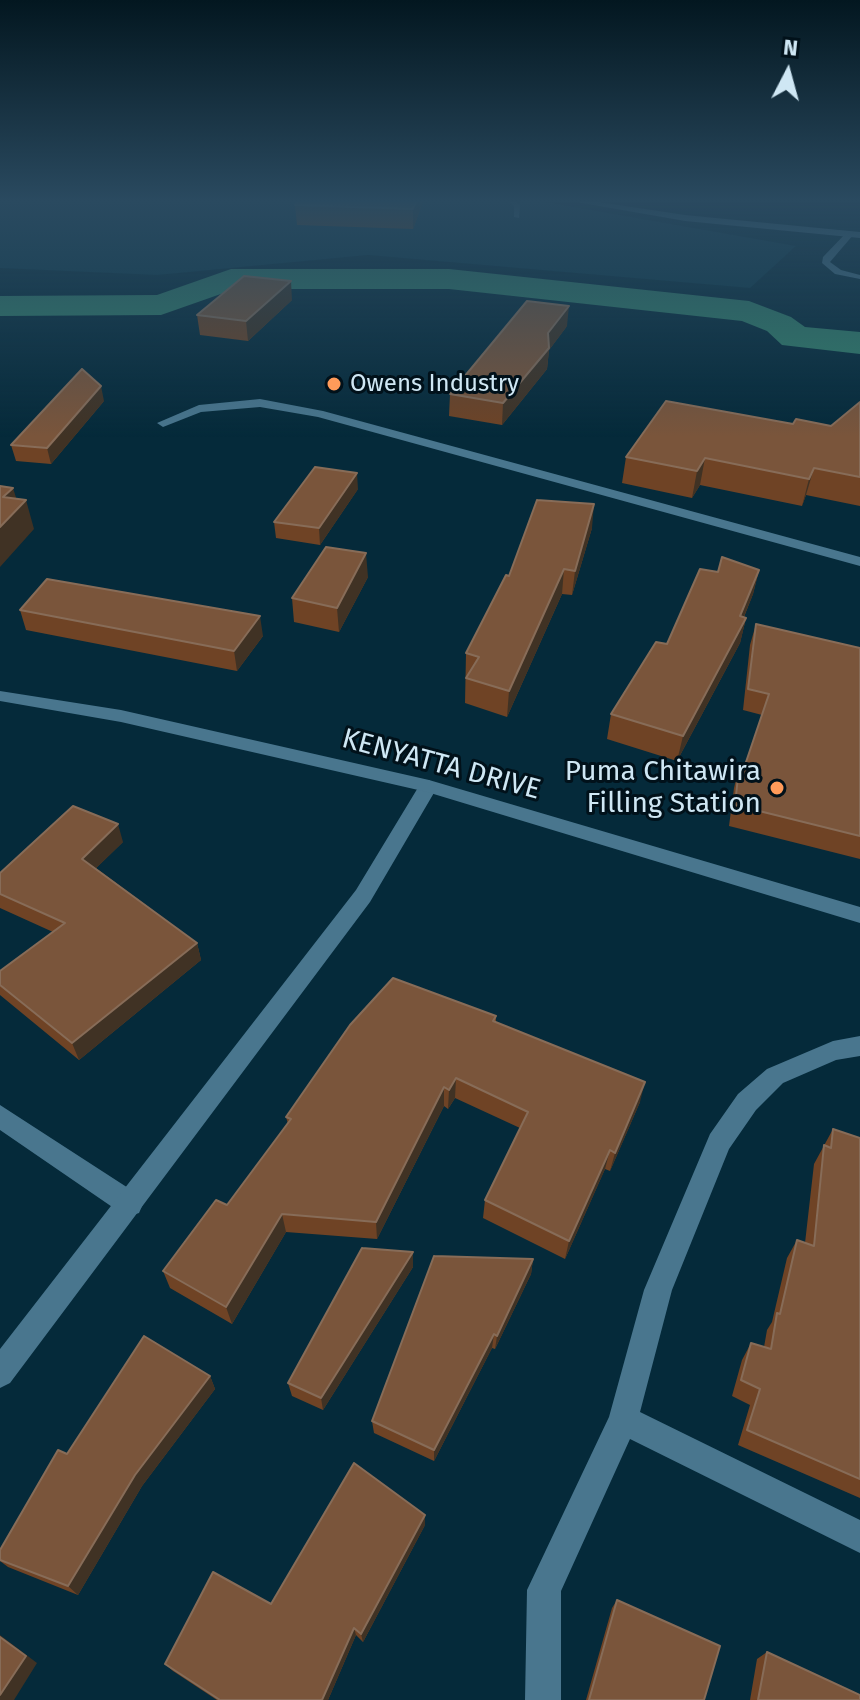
<!DOCTYPE html>
<style>
body{margin:0}
#map{position:relative;width:860px;height:1700px;overflow:hidden;background:#052a3a;font-family:"Fira Sans",sans-serif}
canvas{display:block}
.north{position:absolute;left:748px;top:32px;width:80px;height:80px;-webkit-text-stroke:6px #01111a;paint-order:stroke;rotate:6deg;font-size:22px;font-weight:700;line-height:32px;text-align:center;color:#cfe7f4}
.north::after{content:'';display:block;margin:auto;width:28px;height:36px;background:#cfe7f4;clip-path:polygon(50% 0,100% 100%,50% 72%,0 100%)}
</style>
<div id="map">
<canvas width="860" height="1700"></canvas>
<div class="north">N</div>
</div>
<script>
const c = document.querySelector('canvas').getContext('2d');
c.lineJoin = 'round';
function fillPath(path, color) { c.fillStyle = color; c.fill(path, 'evenodd'); }
const poly = rows => new Path2D(rows.map(r => 'M' + r).join(''));
function stroke(path, color, width, dash) { c.strokeStyle = color; c.lineWidth = width; c.lineCap = dash ? 'butt' : 'round'; c.setLineDash(dash || []); c.stroke(path); }
function label(font, color, halo, rows, align = 'center') {
  c.font = font + ' "Fira Sans",sans-serif'; c.lineWidth = 6; c.setLineDash([]); c.textBaseline = 'middle'; c.strokeStyle = halo; c.fillStyle = color; for (const [text, x, y, turn = 0] of rows) {
    c.save(); c.translate(x, y); c.rotate((+turn || 0) * Math.PI / 180); c.textAlign = isNaN(turn) ? turn : align; if (halo) c.strokeText(text, 0, 0); c.fillText(text, 0, 0); c.restore();
  }
}
fillPath(poly([
 [0,199,529,199,796,246,750,288,368,255,157,275,0,268]
]), '#0a384a');
fillPath(poly([
 [231,269,449,269,749,301,791,317,805,327,860,332,860,354,782,345,767,331,742,321,449,289,235,289,161,315,0,316,0,296,157,295,231,269]
]), '#33806b');
fillPath(poly([
 [507,199,514,199,520,205,519,218,514,217,514,206,507,199],
 [847,232,854,234,830,262,841,270,860,275,860,279,835,274,822,263,823,257,847,232]
]), '#49768e');
fillPath(poly([
 [559,199,579,199,685,215,860,232,860,238,685,221,559,199],
 [260,399,323,411,860,557,860,566,318,417,260,407,201,412,163,427,157,423,199,405,260,399],
 [860,1036,860,1056,836,1060,783,1083,756,1110,729,1149,672,1290,640,1412,860,1520,860,1553,630,1439,561,1591,561,1700,525,1700,527,1590,609,1417,644,1290,710,1134,738,1094,767,1069,833,1041,860,1036],
 [0,1105,139,1195,143,1204,139,1213,130,1216,121,1213,0,1130,0,1105]
]), '#49768e');
fillPath(poly([
 [429,780,438,786,370,902,10,1383,0,1388,0,1349,356,890,422,781,429,780]
]), '#49768e');
fillPath(poly([
 [0,691,121,710,429,780,860,907,860,923,427,792,121,722,0,701,0,691]
]), '#49768e');
fillPath(poly([
 [299,199,424,199,413,229,297,225,295,205],
 [292,300,248,341,200,335,197,315],
 [567,326,549,350,547,369,502,425,449,416,450,394],
 [104,401,51,464,16,461,11,445],
 [860,402,860,506,806,495,802,506,700,485,692,498,622,483,626,457,831,426],
 [358,489,320,545,276,538,274,522],
 [592,528,572,595,562,594,507,717,465,703,466,653,509,576],
 [759,570,753,594,744,617,746,618,740,643,677,761,607,739,611,714,667,644,718,572],
 [368,577,339,632,294,622,292,598],
 [20,610,263,636,237,671,26,630],
 [756,624,860,648,860,859,729,826,734,788,739,767,744,768,762,715,743,710,750,645],
 [123,842,96,868,197,943,201,960,79,1060,0,995,0,971,53,932,0,908,0,873],
 [496,1016,496,1022,640,1102,610,1171,605,1169,565,1259,483,1218,485,1200,520,1128,455,1098,448,1109,444,1106,377,1239,286,1232,232,1324,170,1288,163,1271,227,1205,288,1124,286,1117],
 [833,1129,860,1138,860,1498,738,1445,750,1405,732,1396,742,1360,751,1343,764,1347,767,1330,772,1322,787,1258,797,1240,805,1243,814,1164],
 [413,1252,413,1267,323,1410,292,1396,288,1383],
 [533,1259,531,1274,495,1349,492,1348,434,1461,374,1433,372,1421],
 [210,1376,215,1389,142,1486,78,1595,8,1567,0,1561,0,1550,67,1454],
 [425,1525,363,1642,356,1635,328,1700,217,1700,173,1671,165,1664,271,1604],
 [617,1600,704,1700,586,1700,612,1608],
 [767,1652,860,1700,750,1700,757,1659]
]), '#6f4325');
fillPath(poly([
 [417,199,424,199,413,229,413,209],
 [291,281,292,300,248,341,246,321],
 [569,306,567,326,549,350,547,369,502,425,503,403,548,333],
 [101,386,104,401,51,464,47,448],
 [705,458,700,485,692,498,697,471],
 [814,468,806,495,802,506,809,479],
 [357,473,358,489,320,545,319,528],
 [13,488,19,507,26,500,34,529,0,567,0,527,3,497],
 [594,504,592,528,572,595,575,571],
 [366,553,368,577,339,632,337,608],
 [564,569,562,594,507,717,509,691],
 [759,570,753,594,734,641,740,616],
 [260,616,263,636,237,671,234,651],
 [746,618,740,643,677,761,683,736],
 [118,824,123,842,88,876,82,859],
 [197,943,201,960,79,1060,72,1043],
 [456,1078,455,1098,448,1109,449,1090],
 [645,1082,640,1102,610,1171,615,1153],
 [444,1087,444,1106,377,1239,376,1222],
 [610,1150,605,1169,565,1259,569,1241],
 [282,1214,286,1232,232,1324,226,1307],
 [413,1252,413,1267,323,1410,321,1398],
 [533,1259,531,1274,495,1349,497,1336],
 [494,1334,492,1348,434,1461,434,1450],
 [210,1376,215,1389,142,1486,78,1595,68,1586,135,1475],
 [425,1515,425,1525,363,1642,361,1634],
 [354,1628,356,1635,328,1700,322,1700],
 [0,1635,37,1663,14,1700,0,1700]
]), '#403224');
const building = poly([
 [299,199,417,199,413,209,295,205,299,199],
 [244,276,291,281,246,321,197,315,244,276],
 [527,301,569,306,548,333,549,348,503,403,450,394,527,301],
 [82,369,101,386,47,448,11,445,82,369],
 [666,401,793,424,796,419,831,426,860,402,860,477,814,468,809,479,705,458,697,471,626,457,666,401],
 [315,467,357,473,319,528,274,522,315,467],
 [0,486,13,488,3,497,26,500,0,527,0,486],
 [537,500,594,504,575,571,564,569,509,691,466,678,479,657,466,653,506,575,509,576,537,500],
 [326,547,366,553,337,608,292,598,326,547],
 [722,557,759,570,740,616,746,618,683,736,611,714,656,642,667,644,700,569,718,572,722,557],
 [47,579,260,616,234,651,20,610,47,579],
 [756,624,860,648,860,836,735,805,739,767,744,768,769,694,748,689,756,624],
 [73,806,118,824,82,859,197,943,72,1043,0,985,0,971,65,923,0,894,0,873,73,806],
 [393,978,496,1016,493,1021,645,1082,615,1153,610,1150,569,1241,485,1200,528,1112,456,1078,449,1090,444,1087,376,1222,282,1214,226,1307,163,1271,216,1200,227,1205,291,1119,286,1117,350,1025,393,978],
 [833,1129,860,1138,860,1479,747,1430,760,1389,741,1380,751,1343,771,1349,777,1313,780,1314,797,1240,814,1246,824,1145,831,1148,833,1129],
 [362,1248,413,1252,321,1398,288,1383,362,1248],
 [434,1256,533,1259,497,1336,494,1334,434,1450,372,1421,434,1256],
 [144,1336,210,1376,135,1475,68,1586,0,1560,0,1550,58,1450,67,1454,144,1336],
 [354,1463,425,1515,361,1634,354,1628,322,1700,220,1700,165,1664,213,1572,271,1604,354,1463],
 [617,1600,720,1646,704,1700,589,1700,617,1600],
 [0,1637,26,1656,0,1695,0,1637],
 [767,1652,860,1695,860,1700,758,1700,767,1652]
]);
fillPath(building, '#7a553b');
stroke(building, '#876c58', 2);
const sky = c.createLinearGradient(0, 0, 0, 437);
sky.addColorStop(0, '#031720');
sky.addColorStop(0.46, '#2a4a60');
sky.addColorStop(1, '#2a4a6000');
c.fillStyle = sky;
c.fillRect(0, 0, 860, 437);
for (const [x, y, r, color] of [
 [334,384,8,"#ff9b5a"],
 [777,788,8,"#ff9b5a"]
]) { const dot = new Path2D(); dot.arc(x, y, r, 0, 2 * Math.PI); c.fillStyle = color; c.fill(dot); stroke(dot, '#01111a', 3); }
label('24px', '#cfe7f4', '#01111a', [
 ["Owens Industry",350,384]
], 'left');
label('28px', '#cfe7f4', '#01111a', [
 ["KENYATTA DRIVE",441,765,15]
]);
label('28px', '#cfe7f4', '#01111a', [
 ["Puma Chitawira",761,772],
 ["Filling Station",761,804]
], 'right');
</script>
